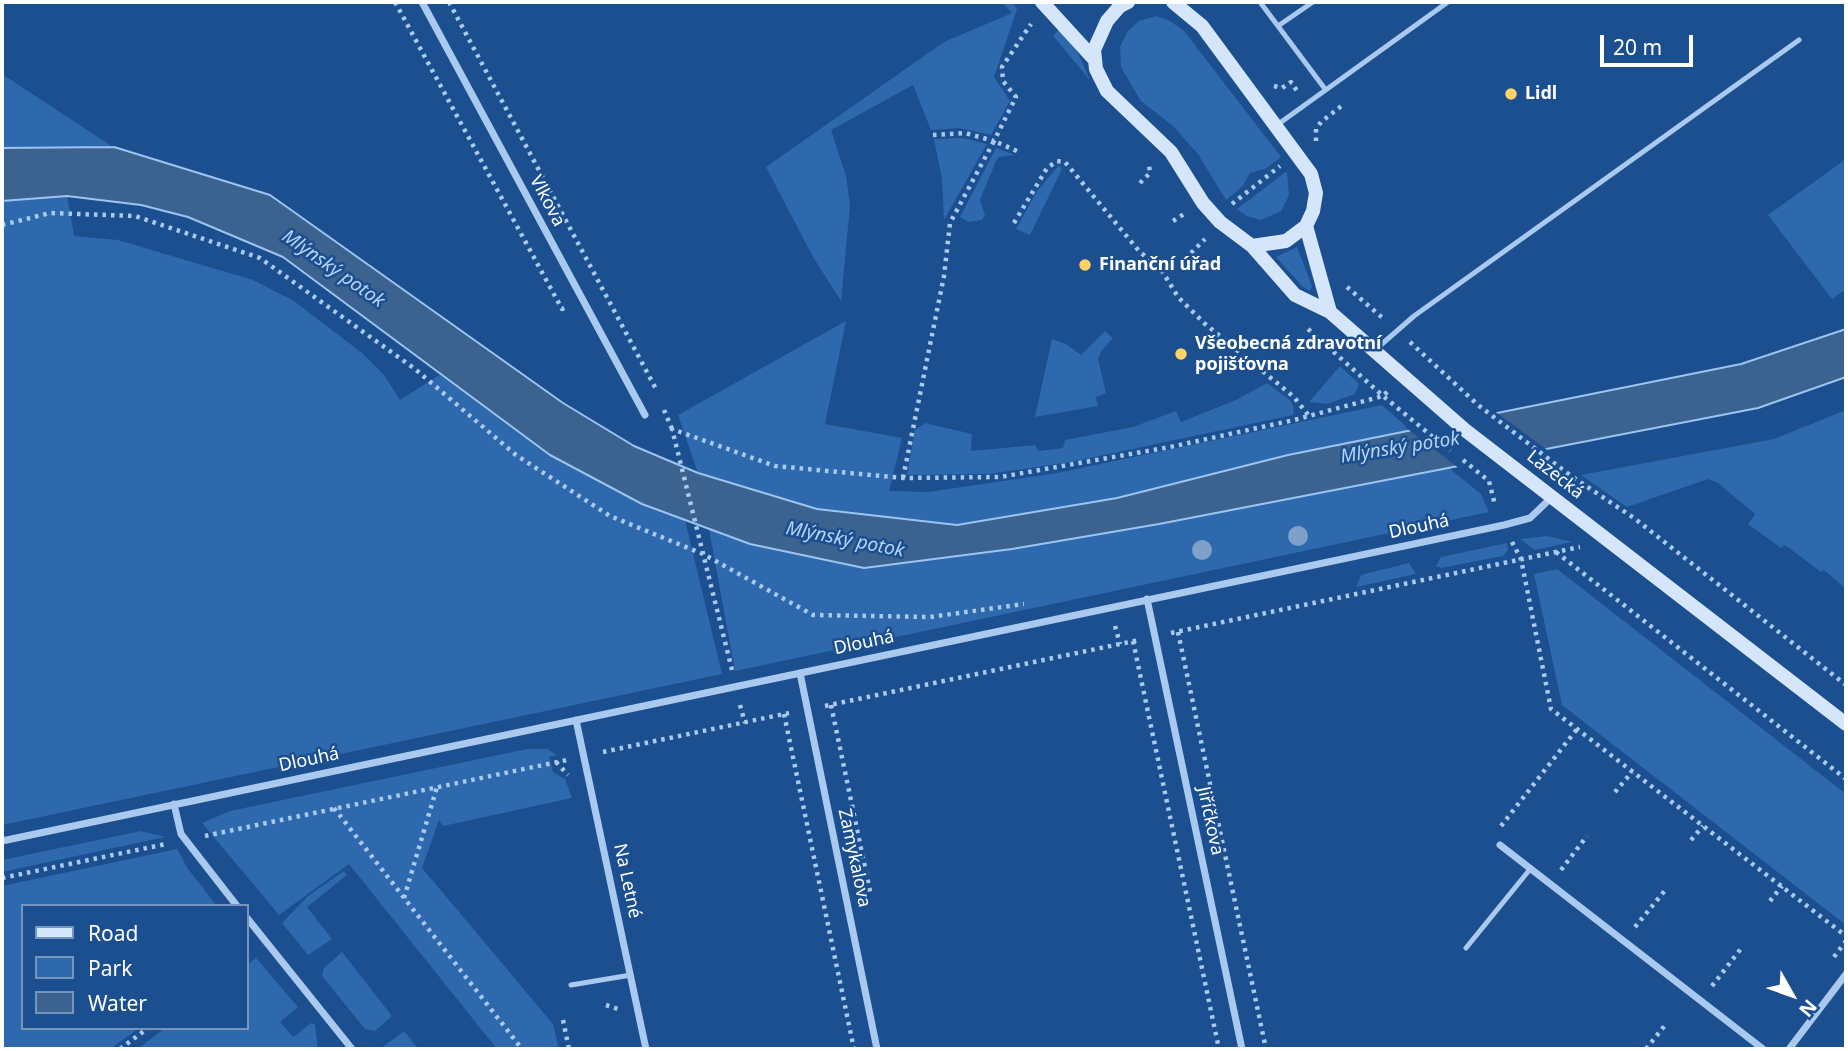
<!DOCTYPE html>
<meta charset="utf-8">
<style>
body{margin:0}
#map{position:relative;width:1848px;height:1051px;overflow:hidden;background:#1b4f8f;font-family:"Noto Sans",sans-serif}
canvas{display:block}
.frame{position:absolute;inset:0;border:4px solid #fff;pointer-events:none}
.legend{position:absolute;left:21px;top:904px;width:228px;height:126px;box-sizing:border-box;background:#1b4f8f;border:2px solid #7695bc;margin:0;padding:9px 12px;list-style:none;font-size:21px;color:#fff}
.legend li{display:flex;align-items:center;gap:14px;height:35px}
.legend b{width:35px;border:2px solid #7695bc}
.north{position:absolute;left:1757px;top:960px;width:70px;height:70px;-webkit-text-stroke:5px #1b4f8f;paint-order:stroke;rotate:130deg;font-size:19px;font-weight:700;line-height:28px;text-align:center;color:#fff}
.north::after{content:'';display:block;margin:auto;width:24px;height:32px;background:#fff;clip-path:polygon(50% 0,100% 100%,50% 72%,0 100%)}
.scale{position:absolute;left:1600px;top:35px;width:93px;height:32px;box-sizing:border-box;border:4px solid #fff;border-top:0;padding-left:9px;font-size:21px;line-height:24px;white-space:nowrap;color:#fff;-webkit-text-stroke:5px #1b4f8f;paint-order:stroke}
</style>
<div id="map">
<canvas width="1848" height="1051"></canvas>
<div class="frame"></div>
<ul class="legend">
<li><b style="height:9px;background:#d6e6fa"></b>Road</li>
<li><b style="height:19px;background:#2e69ad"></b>Park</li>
<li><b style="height:19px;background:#3c6290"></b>Water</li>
</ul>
<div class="north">N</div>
<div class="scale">20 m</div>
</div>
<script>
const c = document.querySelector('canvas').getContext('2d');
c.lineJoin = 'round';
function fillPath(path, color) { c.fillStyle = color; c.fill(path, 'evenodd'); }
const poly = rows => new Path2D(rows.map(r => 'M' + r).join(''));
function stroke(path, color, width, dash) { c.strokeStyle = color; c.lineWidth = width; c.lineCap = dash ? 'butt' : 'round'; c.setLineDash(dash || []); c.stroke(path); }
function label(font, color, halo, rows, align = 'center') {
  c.font = font + ' "Noto Sans",sans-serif'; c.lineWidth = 5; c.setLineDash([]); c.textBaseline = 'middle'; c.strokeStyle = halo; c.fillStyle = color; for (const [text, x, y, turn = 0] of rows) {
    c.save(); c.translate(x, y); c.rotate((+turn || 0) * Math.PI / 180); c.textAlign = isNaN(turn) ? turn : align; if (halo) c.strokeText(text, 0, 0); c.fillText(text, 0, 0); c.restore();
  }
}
fillPath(poly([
 [1002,2,1013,2,1017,9,994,77,1010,101,991,135,959,128,931,130,913,85,831,130,846,176,850,205,841,301,813,257,766,167,944,42,1012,13],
 [1156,16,1170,21,1184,31,1281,157,1265,169,1250,173,1243,186,1226,200,1198,154,1173,126,1141,101,1121,67,1120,47,1128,31,1139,21],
 [1059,29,1078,53,1090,80,1053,36],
 [2,74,113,147,2,148],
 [963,138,987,144,944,220,942,179,934,139],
 [996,148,1015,155,999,157,996,161,980,200,985,215,982,220,968,222,960,217],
 [1846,159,1846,289,1832,299,1768,215],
 [1059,165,1062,169,1030,235,1016,229,1037,191],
 [1287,171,1289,195,1281,211,1261,220,1247,216,1237,209],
 [67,196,74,236,118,240,253,280,294,301,362,353,384,375,400,400,441,374,550,455,642,504,685,520,722,674,2,825,2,201],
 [1297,247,1312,286,1310,291,1303,287,1276,257],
 [846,321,825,424,902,438,889,491,928,492,1057,473,1382,405,1410,430,1288,455,1117,498,957,525,817,509,698,473,678,415],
 [1105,331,1113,338,1102,350,1098,359,1106,393,1096,397,1098,406,1035,417,1052,339,1066,344,1081,355],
 [1340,366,1359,384,1355,394,1327,404,1309,402],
 [1267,383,1290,400,1294,408,1293,415,1071,462,989,474,907,475,915,430,925,423,972,434,971,451,1035,445,1039,451,1063,448,1065,440,1133,427,1176,411,1181,422,1236,400],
 [1846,410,1846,589,1824,570,1821,572,1785,545,1781,548,1748,524,1755,514,1718,483,1708,479,1627,507,1581,475,1774,439],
 [1449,468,1481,494,1489,512,735,671,709,529,750,544,864,568,1012,549],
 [1547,536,1572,542,1535,550,1520,539],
 [1507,543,1508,550,1503,556,1441,568,1436,566,1441,557],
 [1409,563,1416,574,1356,587,1361,575],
 [1557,569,1846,794,1846,925,1562,705,1534,574],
 [527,749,547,749,557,755,549,757,553,772,565,779,572,798,443,826,439,820,422,868,553,1024,559,1049,497,1049,349,864,279,915,202,823,230,811],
 [141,831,165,837,2,872,2,860],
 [177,849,188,869,217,906,23,906,23,1028,139,1028,110,1049,2,1049,2,886],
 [344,871,347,875,307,907,332,939,308,955,282,923,308,896],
 [342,952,392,1016,375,1031,365,1029,322,976,324,968],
 [256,958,298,1007,280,1022,293,1037,311,1023,315,1024,318,1049,138,1049,165,1028,247,1028,247,965],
 [404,1031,418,1049,382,1049,384,1046]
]), '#2e69ad');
const water = poly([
 [114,147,270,195,563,403,634,446,698,473,817,509,957,525,1117,498,1288,455,1741,364,1846,329,1846,377,1758,408,1159,524,1012,549,864,568,750,544,642,504,550,455,283,257,188,217,141,205,67,196,2,201,2,148,114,147]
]);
fillPath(water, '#3c6290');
stroke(water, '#9cc4f0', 2);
fillPath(poly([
 [1493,410,1550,452,1460,469,1405,427]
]), '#1b4f8f');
stroke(poly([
 [395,2,562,309,567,307],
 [449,2,656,389],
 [1274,86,1282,88,1291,82,1297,91],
 [933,135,965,133,994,141,1016,97,1003,81,1002,67,1031,24],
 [1316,141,1316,129,1321,122,1344,104],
 [1140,183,1150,173,1149,165],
 [1232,204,1280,166],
 [1173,221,1184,214],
 [1014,223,1047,168,1057,161,1065,162,1139,251,1162,271,1178,297,1204,323,1294,397,1309,416],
 [2,225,50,213,135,216,260,258,415,369,516,455,610,516,703,554,813,615,930,617,1024,604],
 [1191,253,1205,239],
 [1347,287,1385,320],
 [1308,329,1383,396,1450,451],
 [1410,342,1478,405,1571,476,1634,518,1846,685],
 [664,410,672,429],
 [1463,460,1489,481,1495,505],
 [903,478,944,276,950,223,994,141,1017,151],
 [1512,542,1521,559,1551,709,1846,936],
 [1556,552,1846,779],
 [1115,626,1120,644],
 [1178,632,1266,1049],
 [1171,633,1580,547],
 [1133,641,1219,1049],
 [732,670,672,429,775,466,903,478,1000,477,1170,447,1294,420,1383,396,1388,391],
 [740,705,745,723],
 [831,705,871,896],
 [825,706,1139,640],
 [784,714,854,1049],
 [603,752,789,713],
 [556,762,568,775],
 [1615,792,1632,772],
 [334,808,522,1049],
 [1501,826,1577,729],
 [205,836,567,760],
 [1691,840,1703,826],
 [1561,870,1587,836],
 [2,878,166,844],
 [404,898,437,787],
 [1770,901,1782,886],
 [1635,927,1667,888],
 [1834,957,1846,941],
 [1712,986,1743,946],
 [606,1005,618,1009],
 [563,1020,569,1049],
 [120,1049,148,1028],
 [1646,1049,1666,1024]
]), '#a9c9ee', 4.5, [3.5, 5]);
stroke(poly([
 [1260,2,1325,89],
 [1278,26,1313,2],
 [1277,125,1448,2],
 [1375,350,1414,316,1799,40],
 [1466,948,1531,868],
 [571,985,631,975]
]), '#a9c9ee', 5);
stroke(poly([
 [422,2,645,415],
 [1147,599,1242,1049],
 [800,673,877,1049],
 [576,720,646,1049],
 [174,804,181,834,237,906],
 [2,841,1504,525,1530,518,1552,497],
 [1500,845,1763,1049],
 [247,918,352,1049],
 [1789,1049,1846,974]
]), '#a9c9ee', 7);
stroke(poly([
 [1042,2,1094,59],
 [1128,2,1120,6,1107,21,1094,50,1096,69,1107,91,1171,152,1203,203,1220,222,1252,246,1286,241,1306,226,1313,211,1316,193,1311,174,1202,26,1173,2],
 [1306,226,1330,312],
 [1252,246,1295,295,1330,312,1465,430,1846,724]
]), '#d6e6fa', 14);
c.fillStyle = '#7ea0ca';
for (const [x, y] of [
 [1298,536],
 [1202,550]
]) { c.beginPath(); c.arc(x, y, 10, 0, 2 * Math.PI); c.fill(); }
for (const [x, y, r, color] of [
 [1511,94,7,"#ffd166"],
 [1085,265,7,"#ffd166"],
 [1181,354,7,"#ffd166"]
]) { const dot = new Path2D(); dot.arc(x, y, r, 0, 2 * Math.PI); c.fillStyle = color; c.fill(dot); stroke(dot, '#1b4f8f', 2.5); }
label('bold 18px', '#fff', '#1b4f8f', [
 ["Lidl",1525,94],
 ["Finanční úřad",1099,265],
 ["Všeobecná zdravotní",1195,344],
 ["pojišťovna",1195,365]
], 'left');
label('18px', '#fff', '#1b4f8f', [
 ["Vlkova",547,201,62],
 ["Lazecká",1555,475,38],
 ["Dlouhá",1419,527,-12],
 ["Dlouhá",864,643,-12],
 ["Dlouhá",309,760,-12],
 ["Jiříčkova",1210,821,78],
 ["Zamykalova",854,858,78],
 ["Na Letné",627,881,78]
]);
label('italic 19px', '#b5d3f5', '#1b4f8f', [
 ["Mlýnský potok",333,269,35],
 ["Mlýnský potok",1400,448,-9],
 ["Mlýnský potok",845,540,11]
]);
</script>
